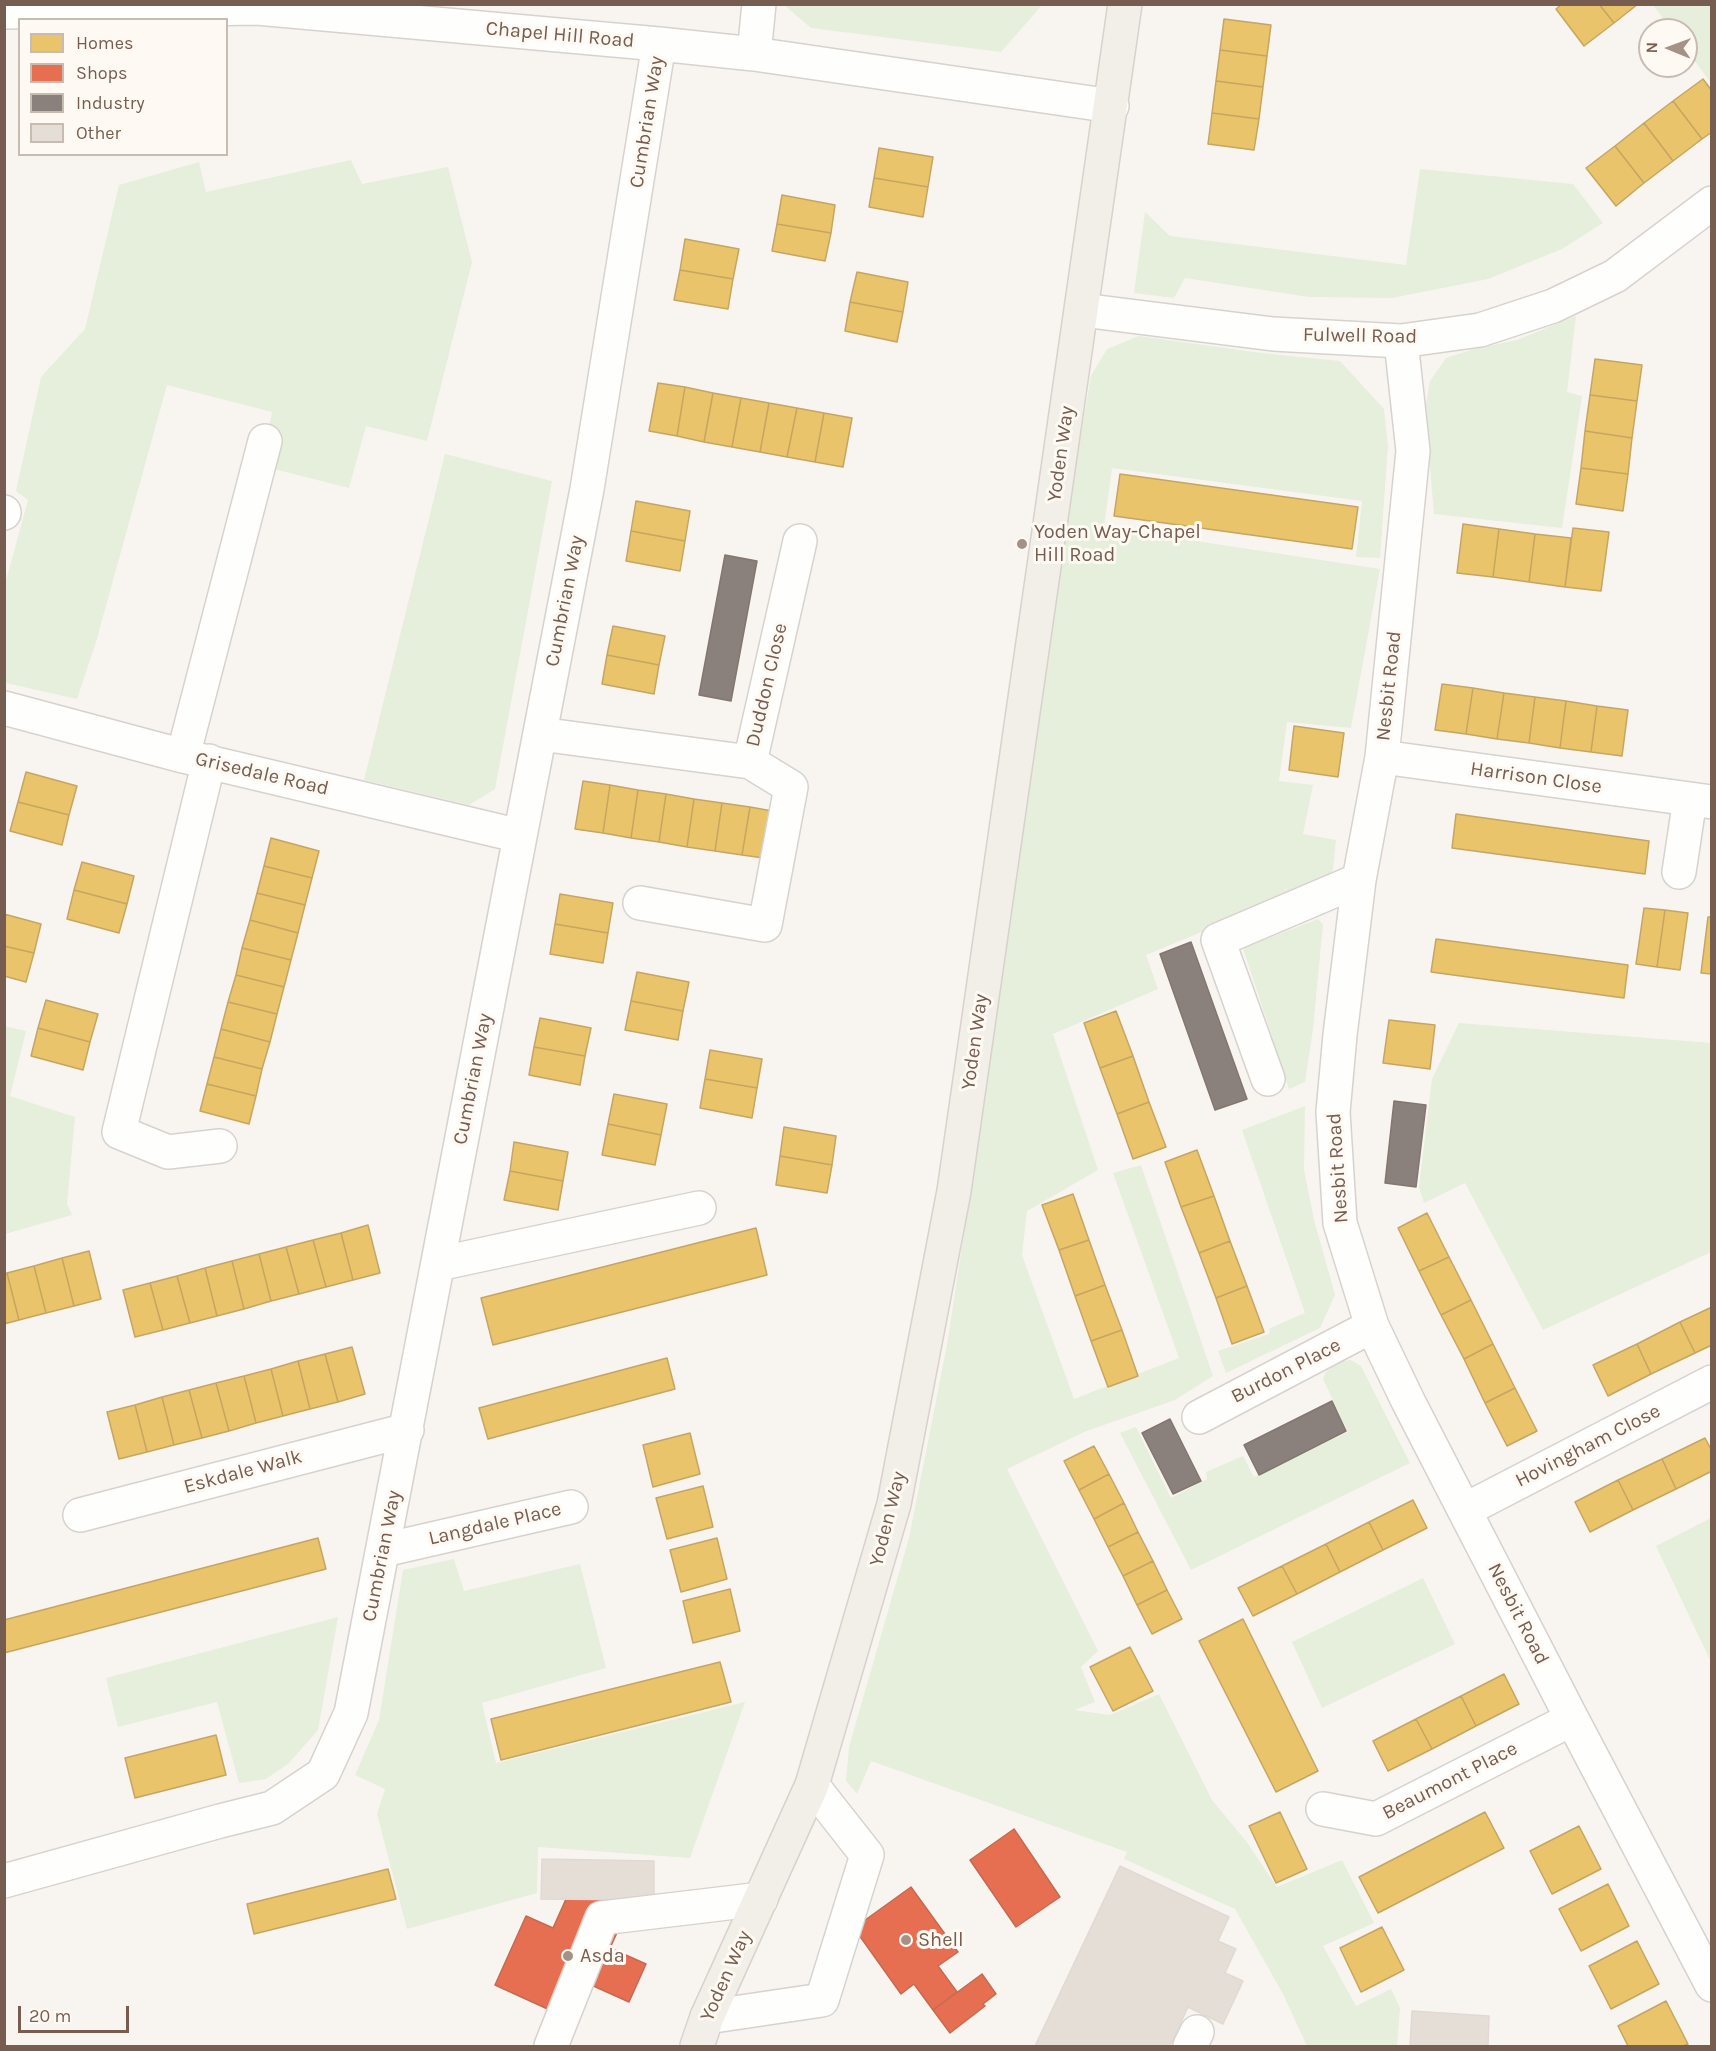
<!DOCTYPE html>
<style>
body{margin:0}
#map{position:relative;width:1716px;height:2051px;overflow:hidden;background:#f8f5f0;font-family:Karla,sans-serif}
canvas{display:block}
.frame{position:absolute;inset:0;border:6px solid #765d50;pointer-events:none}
.legend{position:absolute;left:18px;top:18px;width:210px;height:138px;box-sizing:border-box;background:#fefaf3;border:2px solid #c8bbb2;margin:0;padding:8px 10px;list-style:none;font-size:18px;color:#765d50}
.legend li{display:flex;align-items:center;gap:12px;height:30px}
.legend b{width:30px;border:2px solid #c8bbb2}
.north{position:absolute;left:1638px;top:18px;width:60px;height:60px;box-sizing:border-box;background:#fefaf3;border:2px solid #c8bbb2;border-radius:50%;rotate:271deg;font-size:16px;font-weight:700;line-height:24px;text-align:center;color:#765d50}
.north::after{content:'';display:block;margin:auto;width:21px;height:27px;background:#a49288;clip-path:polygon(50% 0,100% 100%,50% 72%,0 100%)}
.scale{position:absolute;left:18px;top:2006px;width:111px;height:27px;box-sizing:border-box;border:3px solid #765d50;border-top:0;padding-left:8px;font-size:18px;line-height:21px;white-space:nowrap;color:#765d50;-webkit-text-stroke:4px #fefaf3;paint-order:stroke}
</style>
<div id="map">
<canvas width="1716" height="2051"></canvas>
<div class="frame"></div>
<ul class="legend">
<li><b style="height:16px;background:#e9c46a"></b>Homes</li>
<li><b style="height:16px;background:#e76f51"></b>Shops</li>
<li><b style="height:16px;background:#8a817c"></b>Industry</li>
<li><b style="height:16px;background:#e5ded7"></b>Other</li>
</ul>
<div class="north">N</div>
<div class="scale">20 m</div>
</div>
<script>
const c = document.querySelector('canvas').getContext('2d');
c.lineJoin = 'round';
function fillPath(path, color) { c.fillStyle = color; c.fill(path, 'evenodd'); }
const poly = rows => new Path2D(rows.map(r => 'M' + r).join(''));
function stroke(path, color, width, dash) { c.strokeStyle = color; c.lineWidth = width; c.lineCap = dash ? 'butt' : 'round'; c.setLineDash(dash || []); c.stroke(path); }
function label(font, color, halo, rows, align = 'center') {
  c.font = font + ' Karla,sans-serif'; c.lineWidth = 6; c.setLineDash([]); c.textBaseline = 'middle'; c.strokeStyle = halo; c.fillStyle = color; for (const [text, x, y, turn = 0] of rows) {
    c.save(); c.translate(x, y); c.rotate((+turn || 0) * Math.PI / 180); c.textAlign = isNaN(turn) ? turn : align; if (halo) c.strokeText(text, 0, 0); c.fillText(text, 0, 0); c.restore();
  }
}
fillPath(poly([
 [784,5,1042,5,1001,52,811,28],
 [1653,5,1711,5,1711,83,1686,49,1686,30,1672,30],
 [351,160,362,184,448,167,472,262,427,441,366,426,349,488,262,466,272,412,167,385,96,642,77,699,6,683,5,681,5,584,28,500,16,491,41,377,85,329,119,185,199,162,206,192],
 [1420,169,1573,184,1603,223,1562,249,1488,279,1392,298,1309,297,1185,278,1174,298,1134,293,1145,212,1170,236,1406,265],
 [1576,316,1567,392,1582,396,1562,528,1434,514,1425,409,1430,381,1446,358,1474,349,1517,340],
 [1139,336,1261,353,1340,361,1384,409,1388,446,1380,558,1356,557,1362,501,1112,468,1104,527,1380,569,1351,728,1287,722,1279,781,1313,785,1303,834,1336,840,1332,878,1146,955,1158,989,1053,1034,1098,1170,1027,1211,1022,1255,1074,1399,1179,1358,1113,1173,1141,1165,1213,1376,1175,1400,1084,1432,1007,1469,1098,1651,1081,1667,1095,1702,1074,1710,1110,1715,1159,1694,1212,1800,1246,1841,1277,1887,1342,1860,1374,1923,1323,1946,1356,2006,1391,1989,1400,2008,1397,2046,1307,2046,1283,1994,1235,1909,1124,1859,1127,1852,871,1761,857,1794,846,1781,849,1747,909,1538,947,1345,992,1050,1056,579,1091,376,1107,349],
 [445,454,552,481,495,789,469,805,364,780],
 [1318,919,1323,924,1313,1029,1305,1082,1289,1089,1243,948],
 [1459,1023,1711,1043,1711,1252,1543,1330,1465,1183,1424,1203,1419,1187,1432,1079],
 [4,1026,26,1031,10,1096,75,1117,67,1204,72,1215,5,1234],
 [1305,1106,1304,1170,1314,1220,1335,1295,1320,1328,1226,1373,1218,1351,1269,1334,1270,1328,1305,1313,1242,1130],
 [1351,1360,1361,1366,1410,1463,1191,1570,1120,1433,1136,1427,1171,1498,1207,1479,1206,1472,1243,1456,1254,1477,1348,1432,1323,1379,1326,1372,1338,1362],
 [1711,1518,1711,1662,1656,1546],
 [454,1559,464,1591,580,1564,606,1668,482,1703,496,1763,745,1702,690,1858,538,1847,537,1893,407,1929,377,1814,385,1789,355,1775,379,1720,403,1570],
 [1423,1578,1455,1644,1322,1708,1292,1642],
 [338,1617,318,1730,288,1764,266,1779,239,1783,217,1702,118,1727,106,1678]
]), '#e6eedc');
const homes = poly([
 [1562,4,1599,4,1614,23,1584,46,1556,9,1562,4],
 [1599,4,1638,4,1614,23,1599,4],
 [1224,19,1271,25,1267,56,1220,50,1224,19],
 [1220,50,1267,56,1263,87,1216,81,1220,50],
 [1703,79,1712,91,1712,132,1702,139,1673,101,1703,79],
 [1216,81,1263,87,1259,119,1212,113,1216,81],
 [1673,101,1702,139,1673,161,1644,123,1673,101],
 [1212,113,1259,119,1254,150,1208,144,1212,113],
 [1644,123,1673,161,1644,183,1615,146,1644,123],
 [1615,146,1644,183,1616,206,1586,168,1615,146],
 [879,148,933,157,928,187,874,178,879,148],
 [874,178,928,187,923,217,869,207,874,178],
 [782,195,835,205,831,233,777,224,782,195],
 [777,224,831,233,825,261,772,251,777,224],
 [685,239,739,249,733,279,680,270,685,239],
 [680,270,733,279,728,309,674,300,680,270],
 [857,272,908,282,903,312,850,302,857,272],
 [850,302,903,312,897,342,845,331,850,302],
 [1595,359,1642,365,1637,401,1590,395,1595,359],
 [658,383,685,387,677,436,649,431,658,383],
 [685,387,713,393,704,442,677,436,685,387],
 [713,393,741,398,732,447,704,442,713,393],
 [1590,395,1637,401,1632,438,1585,431,1590,395],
 [741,398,769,403,760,452,732,447,741,398],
 [769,403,797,408,787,457,760,452,769,403],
 [797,408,824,413,815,462,787,457,797,408],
 [824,413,852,418,843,467,815,462,824,413],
 [1585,431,1632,438,1628,474,1581,468,1585,431],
 [1581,468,1628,474,1623,511,1576,504,1581,468],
 [1120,474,1358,507,1352,549,1114,516,1120,474],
 [636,501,690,511,685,541,631,531,636,501],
 [1463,524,1499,529,1493,577,1457,573,1463,524],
 [1573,528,1609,532,1601,591,1565,587,1573,528],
 [1499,529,1535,534,1529,582,1493,577,1499,529],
 [631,531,685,541,680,571,626,561,631,531],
 [1535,534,1571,538,1565,587,1529,582,1535,534],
 [613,626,665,636,659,665,607,655,613,626],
 [607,655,659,665,654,694,602,684,607,655],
 [1442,684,1473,688,1466,734,1435,730,1442,684],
 [1473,688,1504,693,1497,739,1466,734,1473,688],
 [1504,693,1535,697,1529,743,1497,739,1504,693],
 [1535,697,1566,701,1560,748,1529,743,1535,697],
 [1566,701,1597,706,1591,752,1560,748,1566,701],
 [1597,706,1628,710,1622,756,1591,752,1597,706],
 [1294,726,1344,733,1338,777,1289,770,1294,726],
 [26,772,77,786,69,815,18,802,26,772],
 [583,781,610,785,603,833,575,829,583,781],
 [610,785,638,790,631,838,603,833,610,785],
 [638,790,666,794,659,842,631,838,638,790],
 [666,794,694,799,687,847,659,842,666,794],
 [694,799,722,803,715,851,687,847,694,799],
 [18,802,69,815,62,845,10,831,18,802],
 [722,803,750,807,742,855,715,851,722,803],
 [750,807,778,812,771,859,742,855,750,807],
 [1456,814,1649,841,1645,874,1452,848,1456,814],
 [271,838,319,851,312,878,264,866,271,838],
 [82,862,134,876,127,904,74,890,82,862],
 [264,866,312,878,305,905,257,893,264,866],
 [74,890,127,904,119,933,67,919,74,890],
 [257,893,305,905,298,933,250,920,257,893],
 [560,894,613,903,608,933,555,924,560,894],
 [1644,908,1665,910,1657,967,1636,964,1644,908],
 [1665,910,1688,913,1680,970,1657,967,1665,910],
 [4,914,41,924,34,953,4,946,4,914],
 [1708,917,1712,917,1712,974,1701,973,1708,917],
 [250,920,298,933,291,960,242,948,250,920],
 [555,924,608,933,603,963,550,954,555,924],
 [1436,939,1628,965,1624,998,1431,972,1436,939],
 [4,946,34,953,26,982,4,976,4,946],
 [242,948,291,960,284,987,236,975,242,948],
 [637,972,689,982,683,1011,631,1001,637,972],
 [236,975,284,987,277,1014,228,1002,236,975],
 [46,1000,98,1014,90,1042,38,1028,46,1000],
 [631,1001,683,1011,678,1040,625,1030,631,1001],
 [228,1002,277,1014,270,1042,221,1029,228,1002],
 [1116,1011,1133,1056,1100,1068,1084,1023,1116,1011],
 [540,1018,591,1028,585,1056,534,1047,540,1018],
 [1389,1020,1435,1025,1430,1069,1383,1063,1389,1020],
 [38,1028,90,1042,83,1070,31,1056,38,1028],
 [221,1029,270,1042,262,1069,214,1057,221,1029],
 [534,1047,585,1056,580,1085,529,1075,534,1047],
 [710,1050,762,1059,757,1088,705,1079,710,1050],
 [1133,1056,1149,1102,1117,1114,1100,1068,1133,1056],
 [214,1057,262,1069,256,1096,207,1084,214,1057],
 [705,1079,757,1088,752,1118,700,1108,705,1079],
 [207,1084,256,1096,249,1124,200,1111,207,1084],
 [614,1094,667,1104,661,1135,608,1124,614,1094],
 [1149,1102,1166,1147,1133,1159,1117,1114,1149,1102],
 [608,1124,661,1135,655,1165,602,1155,608,1124],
 [784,1127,836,1136,832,1165,780,1156,784,1127],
 [514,1142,568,1152,563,1181,510,1171,514,1142],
 [1197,1150,1214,1196,1181,1207,1165,1162,1197,1150],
 [780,1156,832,1165,827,1193,776,1185,780,1156],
 [510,1171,563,1181,558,1210,504,1200,510,1171],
 [1073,1194,1089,1240,1059,1250,1042,1205,1073,1194],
 [1214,1196,1230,1241,1199,1253,1181,1207,1214,1196],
 [1427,1213,1449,1257,1419,1271,1398,1228,1427,1213],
 [368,1225,380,1273,353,1280,341,1233,368,1225],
 [756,1228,767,1275,493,1345,481,1298,756,1228],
 [341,1233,353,1280,326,1287,313,1240,341,1233],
 [313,1240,326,1287,299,1294,286,1247,313,1240],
 [1089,1240,1105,1285,1075,1296,1059,1250,1089,1240],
 [1230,1241,1247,1286,1216,1298,1199,1253,1230,1241],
 [286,1247,299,1294,271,1301,259,1254,286,1247],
 [89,1251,101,1299,74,1306,62,1258,89,1251],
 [259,1254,271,1301,244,1309,232,1261,259,1254],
 [1449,1257,1471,1300,1441,1315,1419,1271,1449,1257],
 [62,1258,74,1306,46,1313,34,1266,62,1258],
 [232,1261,244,1309,217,1316,205,1268,232,1261],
 [34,1266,46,1313,19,1320,7,1273,34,1266],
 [205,1268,217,1316,190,1323,177,1276,205,1268],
 [7,1273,19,1320,4,1324,4,1274,7,1273],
 [177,1276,190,1323,163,1330,150,1283,177,1276],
 [150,1283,163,1330,135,1337,123,1290,150,1283],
 [1105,1285,1122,1330,1091,1341,1075,1296,1105,1285],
 [1247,1286,1264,1332,1232,1344,1216,1298,1247,1286],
 [1471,1300,1493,1344,1464,1359,1441,1315,1471,1300],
 [1712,1307,1712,1345,1695,1353,1680,1322,1712,1307],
 [1680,1322,1695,1353,1651,1374,1637,1344,1680,1322],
 [1122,1330,1138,1376,1108,1387,1091,1341,1122,1330],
 [1493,1344,1515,1388,1485,1403,1464,1359,1493,1344],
 [1637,1344,1651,1374,1608,1396,1593,1365,1637,1344],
 [352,1347,365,1394,338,1402,325,1354,352,1347],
 [325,1354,338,1402,310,1409,298,1361,325,1354],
 [667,1358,675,1389,488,1439,479,1408,667,1358],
 [298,1361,310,1409,283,1416,271,1369,298,1361],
 [271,1369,283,1416,256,1423,244,1376,271,1369],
 [244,1376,256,1423,229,1431,216,1383,244,1376],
 [216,1383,229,1431,202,1438,189,1390,216,1383],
 [1515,1388,1537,1431,1507,1446,1485,1403,1515,1388],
 [189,1390,202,1438,174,1445,162,1397,189,1390],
 [162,1397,174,1445,147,1452,135,1405,162,1397],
 [135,1405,147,1452,119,1459,107,1412,135,1405],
 [690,1433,700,1474,653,1487,643,1445,690,1433],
 [1705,1438,1712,1451,1712,1471,1676,1489,1662,1459,1705,1438],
 [1094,1446,1109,1474,1079,1490,1064,1461,1094,1446],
 [1662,1459,1676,1489,1633,1510,1618,1480,1662,1459],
 [1109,1474,1124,1503,1094,1519,1079,1490,1109,1474],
 [1618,1480,1633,1510,1590,1532,1575,1502,1618,1480],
 [703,1486,713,1527,667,1539,656,1498,703,1486],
 [1413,1500,1427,1528,1383,1550,1369,1522,1413,1500],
 [1124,1503,1138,1532,1108,1547,1094,1519,1124,1503],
 [1369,1522,1383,1550,1340,1572,1326,1544,1369,1522],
 [1138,1532,1153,1561,1123,1576,1108,1547,1138,1532],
 [318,1538,326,1569,4,1653,4,1620,318,1538],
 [717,1538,727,1579,681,1592,670,1550,717,1538],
 [1326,1544,1340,1572,1297,1594,1282,1566,1326,1544],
 [1153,1561,1167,1590,1137,1605,1123,1576,1153,1561],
 [1282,1566,1297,1594,1253,1616,1238,1588,1282,1566],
 [730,1589,740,1631,693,1643,683,1601,730,1589],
 [1167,1590,1182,1619,1152,1634,1137,1605,1167,1590],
 [1243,1619,1318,1771,1276,1792,1199,1641,1243,1619],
 [1130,1647,1153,1691,1113,1711,1090,1667,1130,1647],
 [720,1662,731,1702,501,1760,491,1719,720,1662],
 [1504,1674,1519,1704,1476,1726,1461,1696,1504,1674],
 [1461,1696,1476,1726,1432,1749,1416,1719,1461,1696],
 [1416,1719,1432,1749,1388,1771,1373,1741,1416,1719],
 [216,1735,226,1775,135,1798,125,1758,216,1735],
 [1280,1812,1307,1869,1276,1883,1249,1826,1280,1812],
 [1485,1812,1504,1848,1378,1913,1359,1877,1485,1812],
 [1579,1826,1601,1869,1552,1894,1530,1851,1579,1826],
 [388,1869,396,1899,254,1934,247,1904,388,1869],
 [1608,1884,1629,1926,1581,1951,1559,1909,1608,1884],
 [1382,1927,1404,1970,1361,1992,1340,1948,1382,1927],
 [1637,1941,1659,1984,1611,2009,1589,1966,1637,1941],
 [1666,2001,1688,2044,1683,2046,1628,2046,1618,2026,1666,2001]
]);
fillPath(homes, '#e9c46a');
stroke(homes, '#c6a562', 1.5);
const shops = poly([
 [1014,1829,1060,1897,1016,1927,970,1860,1014,1829],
 [911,1887,958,1952,938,1966,957,1992,933,2010,914,1984,901,1994,854,1928,911,1887],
 [633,1898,610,1948,646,1964,629,2002,569,1975,552,2011,495,1985,526,1916,553,1928,566,1899,633,1898],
 [982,1974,996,1994,983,2004,985,2006,950,2033,933,2010,982,1974]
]);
fillPath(shops, '#e76f51');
stroke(shops, '#c56a51', 1.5);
const industry = poly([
 [725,555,757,561,731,701,699,695,725,555],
 [1191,942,1247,1099,1215,1110,1160,954,1191,942],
 [1394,1101,1426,1105,1416,1187,1385,1183,1394,1101],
 [1332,1401,1346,1431,1259,1475,1244,1445,1332,1401],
 [1170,1419,1201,1481,1173,1494,1142,1433,1170,1419]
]);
fillPath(industry, '#8a817c');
stroke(industry, '#84766f', 1.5);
const building = poly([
 [542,1859,654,1861,654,1900,541,1899,542,1859],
 [1120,1866,1229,1917,1218,1941,1236,1949,1225,1973,1243,1981,1223,2024,1188,2007,1170,2046,1035,2046,1120,1866],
 [1412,2011,1489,2016,1488,2046,1410,2046,1412,2011]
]);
fillPath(building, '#e5ded7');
stroke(building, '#e1d9d2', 1.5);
const minor = poly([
 [4,12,257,8,659,44,754,54,1112,106],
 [754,54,759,4],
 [1082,310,1273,334,1401,341,1480,330,1553,306,1615,276,1712,203],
 [1401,341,1413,451,1382,757,1359,880,1340,1035,1333,1112,1340,1223,1372,1326,1408,1401,1572,1719,1712,1985],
 [4,512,4,513],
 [4,708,183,756,520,836],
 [540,734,750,762,800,541],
 [183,756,265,441],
 [1382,757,1712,802],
 [209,761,119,1132,168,1152,220,1146],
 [1679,872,1690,799],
 [640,903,765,925,791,787,750,762],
 [1268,1079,1218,940,1359,880],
 [438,1264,699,1208],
 [1199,1417,1372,1326],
 [1465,1510,1712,1382],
 [80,1515,407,1430],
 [384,1550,571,1507],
 [1323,1809,1376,1819,1572,1719],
 [4,1881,220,1821,272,1808,323,1774,351,1713,587,489,659,44],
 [707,2017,822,2000,867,1855,812,1785],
 [551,2046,602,1918,761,1899],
 [1190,2046,1197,2032]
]);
const major = poly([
 [697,2046,707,2017,812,1785,894,1504,954,1191,1125,4]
]);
stroke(minor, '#d7d2ce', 36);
stroke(major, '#d9d1cc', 36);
stroke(minor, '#fefefd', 33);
stroke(major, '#f2eee8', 33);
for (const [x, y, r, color] of [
 [1022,544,6,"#a49288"],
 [906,1940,6,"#a49288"],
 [568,1956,6,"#a49288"]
]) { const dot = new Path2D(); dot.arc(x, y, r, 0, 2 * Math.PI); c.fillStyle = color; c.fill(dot); stroke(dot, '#fefaf3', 2); }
label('20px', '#765d50', '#fefaf3', [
 ["Chapel Hill Road",560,35,5],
 ["Cumbrian Way",647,122,-81],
 ["Fulwell Road",1360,336,1],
 ["Yoden Way",1061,454,-82],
 ["Cumbrian Way",565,601,-79],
 ["Duddon Close",767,685,-77],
 ["Nesbit Road",1389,686,-84],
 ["Grisedale Road",262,774,13],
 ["Harrison Close",1536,778,8],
 ["Yoden Way",975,1042,-82],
 ["Cumbrian Way",473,1079,-79],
 ["Nesbit Road",1338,1168,-94],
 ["Burdon Place",1286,1371,-27],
 ["Hovingham Close",1588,1446,-27],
 ["Eskdale Walk",243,1472,-15],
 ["Yoden Way",888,1519,-76],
 ["Langdale Place",495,1524,-13],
 ["Cumbrian Way",382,1556,-79],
 ["Nesbit Road",1518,1614,63],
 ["Beaumont Place",1450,1781,-27],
 ["Yoden Way",726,1976,-66]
]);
label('20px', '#765d50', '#fefaf3', [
 ["Yoden Way-Chapel",1034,532],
 ["Hill Road",1034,555],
 ["Shell",918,1940],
 ["Asda",580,1956]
], 'left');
</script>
